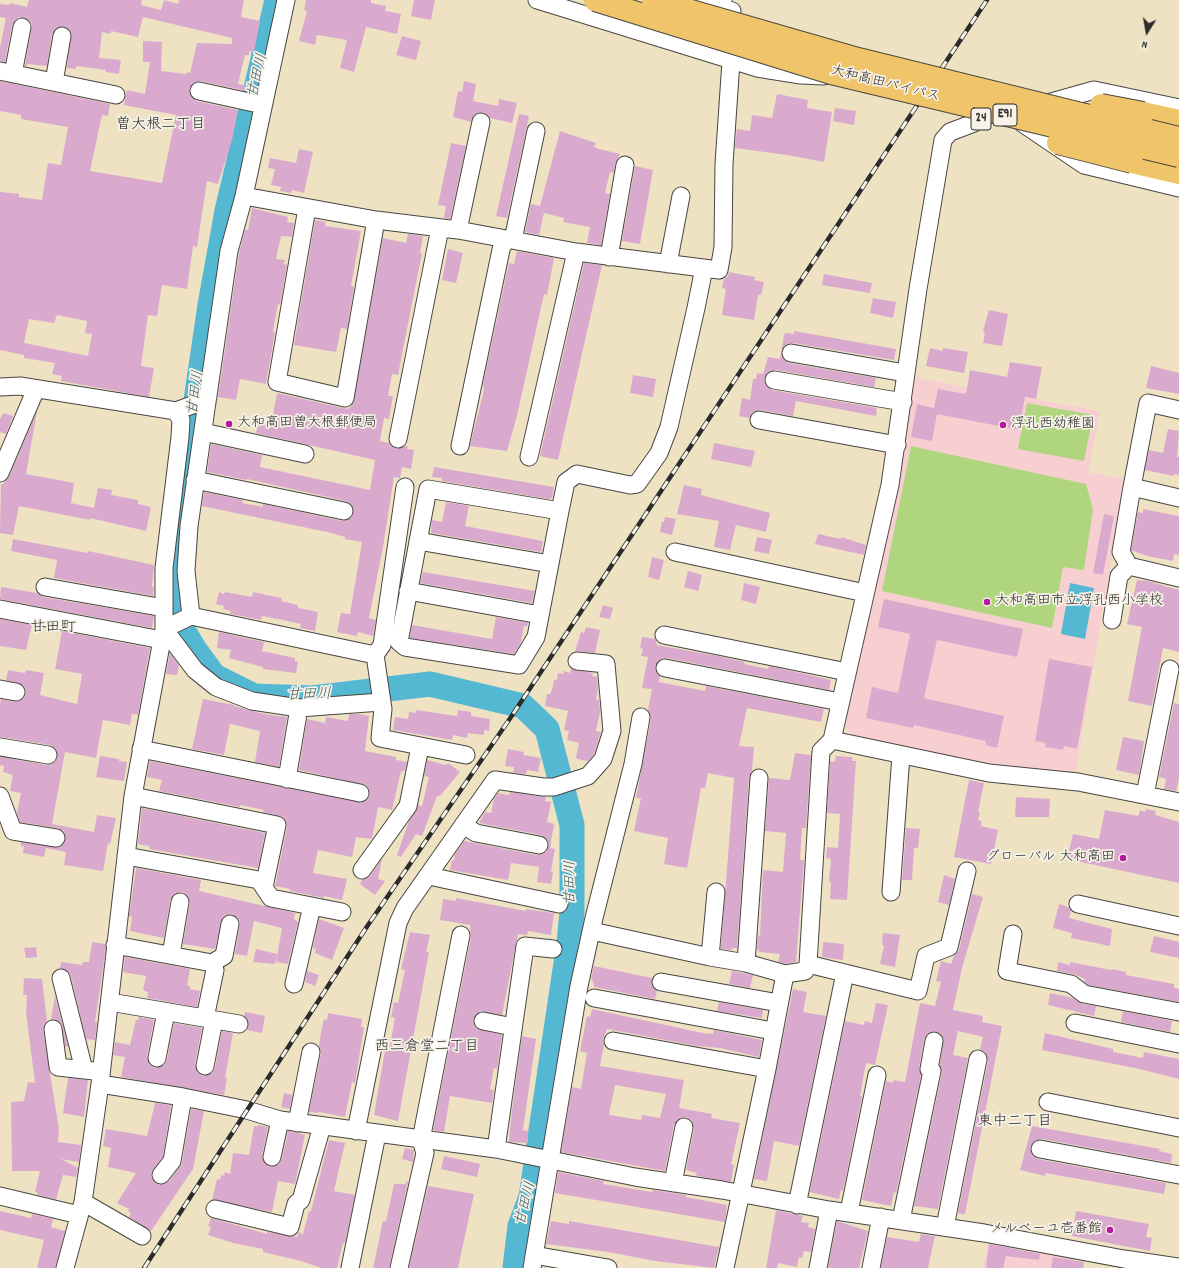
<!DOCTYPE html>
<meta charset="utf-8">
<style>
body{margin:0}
#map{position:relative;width:1179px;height:1268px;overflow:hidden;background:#eee2c3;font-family:Dekko,sans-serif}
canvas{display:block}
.north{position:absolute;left:1127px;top:12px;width:40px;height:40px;-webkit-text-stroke:3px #f7f3e8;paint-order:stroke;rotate:191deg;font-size:11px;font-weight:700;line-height:16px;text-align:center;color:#2b2b2b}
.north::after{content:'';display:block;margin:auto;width:14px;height:18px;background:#2b2b2b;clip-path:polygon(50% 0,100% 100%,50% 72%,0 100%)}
</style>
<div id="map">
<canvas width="1179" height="1268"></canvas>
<div class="north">N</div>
</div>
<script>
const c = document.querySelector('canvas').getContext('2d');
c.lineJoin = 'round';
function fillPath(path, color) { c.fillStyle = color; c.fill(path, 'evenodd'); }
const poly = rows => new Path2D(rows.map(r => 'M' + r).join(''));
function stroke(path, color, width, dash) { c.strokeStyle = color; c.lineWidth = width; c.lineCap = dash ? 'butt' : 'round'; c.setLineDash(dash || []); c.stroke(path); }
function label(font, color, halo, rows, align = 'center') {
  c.font = font + ' Dekko,"Klee One",sans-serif'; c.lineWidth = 3.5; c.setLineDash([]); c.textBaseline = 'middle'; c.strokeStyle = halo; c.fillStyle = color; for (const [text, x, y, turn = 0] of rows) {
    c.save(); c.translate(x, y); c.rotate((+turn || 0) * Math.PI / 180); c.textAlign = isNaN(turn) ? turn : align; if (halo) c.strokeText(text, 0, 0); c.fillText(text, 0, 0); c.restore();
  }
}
fillPath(poly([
 [913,377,1100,411,1088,472,1125,479,1075,776,995,768,853,738,846,727,841,725,907,438],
 [988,1242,1072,1258,1070,1268,983,1268]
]), '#f7cfd1');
fillPath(poly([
 [1027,403,1093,415,1084,461,1018,449],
 [911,446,1086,484,1093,509,1084,570,1063,567,1052,628,882,591]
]), '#afd57f');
fillPath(poly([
 [1070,583,1094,588,1085,639,1061,634]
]), '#54b8d2');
stroke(poly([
 [277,0,227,211,210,305,171,571,175,617,195,650,214,676,254,696,312,698,430,684,523,706,547,729,572,825,572,912,569,943,531,1197,520,1226,515,1268]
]), '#54b8d2', 25);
fillPath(poly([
 [29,0,142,0,141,5,161,10,164,0,178,4,179,0,244,0,241,17,260,21,254,52,249,51,249,55,245,55,238,84,247,86,246,91,201,81,196,82,189,88,190,94,196,101,238,110,232,140,218,184,207,181,197,247,193,246,187,289,162,285,157,316,148,315,141,366,154,368,149,397,61,381,62,376,52,374,55,363,24,358,24,355,0,350,0,192,19,194,19,197,42,200,48,163,61,165,68,127,21,119,21,115,0,111,0,81,110,104,108,116,102,115,90,171,162,183,176,115,124,105,127,90,145,94,150,62,143,62,143,41,162,42,161,71,186,74,187,72,190,73,197,43,232,44,232,38,143,17,138,37,111,31,110,34,102,32,99,58,121,60,119,74,106,72,106,70,76,66,76,69,67,68,71,33,68,28,59,27,52,34,47,66,27,64,27,66,25,66,32,24,28,19,19,17,15,20,12,25,5,62,0,61,0,48,6,18,0,17,0,4,10,5,10,3,27,7],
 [57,315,87,321,85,333,92,334,88,356,24,343,29,319,54,323],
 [306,0,371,0,371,3,386,6,385,11,401,14,397,34,366,27,354,72,340,68,347,40,317,35,315,45,299,41,307,11,304,10],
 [414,0,435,0,431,20,411,16],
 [402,36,421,41,416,60,396,55],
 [464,81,476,84,473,101,498,106,499,99,517,103,512,123,490,118,483,112,474,115,471,122,453,117,458,91,462,92],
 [777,94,808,100,807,108,832,112,824,162,787,155,735,148,737,129,750,131,752,115,772,118],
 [835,108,856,111,854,125,833,121],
 [519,114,529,116,507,218,496,216],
 [560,131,596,143,594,147,599,149,620,154,615,163,614,173,610,172,605,193,610,194,601,245,587,243,590,227,563,222,564,218,544,213,539,235,525,232,531,204,540,206],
 [451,143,466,146,450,219,444,218,446,206,438,205],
 [299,149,313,152,304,193,292,190,291,193,280,191,281,187,271,185,275,169,268,168,270,158,296,163],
 [635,166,653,170,640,244,622,241],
 [252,208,288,217,287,222,294,223,292,237,281,236,276,259,285,260,284,264,287,265,280,305,278,304,273,331,275,332,266,384,240,379,236,400,218,397,239,253,245,230,248,230],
 [315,220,326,222,325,226,361,231,351,286,354,287,347,329,341,328,336,352,294,345],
 [408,234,423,236,420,253,422,253,398,375,392,374,388,396,393,396,389,419,384,418,380,441,389,443,396,449,405,446,408,446,407,449,414,450,411,469,402,467,400,478,394,477,383,547,369,618,376,620,373,636,358,632,357,636,337,632,341,613,350,614,362,542,345,539,345,537,327,532,202,506,204,492,243,500,242,503,263,507,263,504,342,521,347,520,352,517,353,508,346,501,247,479,246,480,207,472,211,444,262,455,260,467,370,490,375,460,256,433,258,422,271,425,277,393,343,408,348,409,353,404,383,238,406,243],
 [448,249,463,253,456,283,442,280],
 [517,251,554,258,547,295,544,294,517,416,507,451,470,446,484,390,483,384,509,263,514,264],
 [584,263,602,265,558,460,540,456],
 [729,272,755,277,754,280,764,282,761,295,758,295,754,320,722,315,726,289,722,288,724,279,728,276],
 [824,274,872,283,870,293,822,285],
 [873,298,896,302,893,318,870,313],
 [989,310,1008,314,1002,346,983,343,985,332,983,331],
 [794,331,896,349,894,360,793,343,787,344,781,351,782,357,789,363,876,378,874,387,776,370,770,371,764,378,765,384,772,390,877,408,876,416,796,401,793,416,760,410,752,413,749,418,739,416,742,398,750,400,753,379,756,379,757,373,763,374,768,357,780,359,784,335,786,333,794,334],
 [930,348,943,351,943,348,968,352,964,373,926,366],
 [1010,362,1042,367,1036,399,1025,397,1019,430,937,414,932,441,911,437,917,404,934,408,938,389,966,394,970,370,1007,377],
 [1151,366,1179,373,1179,394,1146,388],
 [633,375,656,379,653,397,630,393],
 [37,411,26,474,74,483,71,503,94,508,98,488,112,490,111,495,138,500,138,504,151,507,146,531,90,518,90,520,19,506,13,535,0,533,1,484,3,484,9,477],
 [3,413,13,416,6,434,0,432,0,419],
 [1168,429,1179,431,1177,457,1179,457,1179,475,1174,474,1174,476,1145,470,1149,450,1163,453],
 [714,443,755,451,751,467,711,459],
 [434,467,554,487,552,498,548,499,442,481,442,478,432,477],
 [684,485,702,489,701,495,770,513,766,532,736,525,730,550,714,547,719,521,677,514],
 [446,502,469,506,465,526,543,541,541,552,431,533,432,520,442,522],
 [1143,509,1179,516,1179,555,1174,554,1173,561,1147,556,1131,550,1138,512,1143,513],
 [1104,514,1114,516,1103,575,1093,573],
 [665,517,676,519,672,535,660,532,662,522,664,522],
 [818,534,841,539,841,537,866,545,864,555,815,544],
 [757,537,772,540,769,554,754,551],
 [13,539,88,553,88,551,154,565,152,587,154,587,153,596,54,578,57,560,11,551],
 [652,557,664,560,659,580,648,577],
 [688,571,702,575,698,591,684,587],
 [423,572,535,591,532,603,420,583],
 [1137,580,1147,581,1179,590,1179,652,1163,648,1152,706,1128,701,1142,627,1127,624],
 [744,583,760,587,756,604,741,600],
 [1,587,37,593,43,597,154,616,152,628,0,599],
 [219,592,224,594,225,592,252,597,253,592,271,596,282,598,281,601,298,605,298,608,318,612,315,631,300,628,301,624,283,620,262,616,261,620,230,614,231,611,223,609,224,606,216,604],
 [884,599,1023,629,1017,657,937,640,924,698,1004,716,997,748,986,745,986,741,914,725,913,728,866,718,872,687,898,693,910,634,878,627],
 [603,605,613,608,610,619,599,617],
 [496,617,528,623,527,626,524,626,521,642,514,654,410,638,412,625,492,639],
 [0,619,32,625,26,650,0,646],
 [586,627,600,630,595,653,575,651,581,632,584,633],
 [62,631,150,648,138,715,132,714,130,725,103,720,96,758,65,752,52,824,94,832,97,815,116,818,110,844,108,843,103,871,64,865,66,852,46,848,44,857,23,853,24,846,21,846,21,842,59,847,64,844,65,835,63,831,58,828,20,822,17,812,21,793,10,791,13,775,3,772,4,766,0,765,0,757,46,765,52,764,56,761,57,752,50,745,0,737,0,705,1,699,15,702,24,698,26,693,23,685,6,680,8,670,25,673,26,670,44,673,40,695,77,704,82,674,55,669],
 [219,632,264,642,262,651,295,658,295,661,298,662,296,673,263,669,263,667,229,658,231,650,217,648],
 [642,637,655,639,657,645,718,656,745,662,744,664,768,669,769,666,831,680,829,690,667,658,661,659,655,666,656,672,660,676,659,682,705,691,706,686,824,709,821,722,747,708,739,746,754,747,752,771,749,777,737,948,732,948,732,950,721,949,721,946,734,778,708,773,705,788,701,788,687,868,664,864,668,838,634,831,641,798,636,798,651,719,648,710,652,689,642,688,648,657,641,656,643,649,640,648],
 [170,653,179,665,177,675,166,674],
 [1049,659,1092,667,1077,749,1064,746,1063,750,1045,747,1046,743,1035,741],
 [571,669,593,673,592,676,597,677,598,689,596,700,599,700,600,712,596,731,601,732,594,754,588,761,577,759,576,757,579,743,567,740,569,731,564,730,568,711,545,706,547,694,550,694,552,690,554,680,557,680,558,673,563,674,564,671,570,673],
 [203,699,234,705,234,706,264,714,287,717,279,767,255,762,260,731,230,724,224,755,192,749],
 [1174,703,1179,704,1179,779,1176,791,1164,789,1166,779,1159,777],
 [416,710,457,716,458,710,471,712,471,716,490,719,489,731,484,730,484,735,468,733,467,738,453,735,452,740,393,730,395,717,408,719,409,712,416,713],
 [349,714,360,714,369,716,365,751,396,757,396,760,407,762,405,771,402,771,400,775,392,810,378,807,372,839,356,837,352,857,318,850,313,873,347,879,342,900,324,896,324,898,290,891,290,889,275,886,287,827,286,822,283,817,263,812,264,810,240,805,240,807,159,791,162,780,147,777,150,761,363,803,370,795,369,789,366,785,299,770,307,719,325,723,326,717,348,721],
 [1123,737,1144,741,1139,775,1116,770],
 [508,749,524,752,523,755,541,758,538,772,527,770,526,774,513,773,514,767,505,766],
 [795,753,811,755,806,828,802,828,800,860,804,860,796,962,786,964,778,962,780,954,759,952,759,950,757,950,758,935,760,936,763,870,783,872,786,833,765,831,769,778,790,780],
 [100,756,119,759,119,761,127,762,124,781,96,777],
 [836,756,852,757,852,761,856,761,847,900,830,899,831,882,829,882,831,859,826,858,827,847,838,848,840,814,827,813,830,761,835,762],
 [427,760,446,765,448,763,460,772,440,796,437,796,422,836,416,834,401,857,397,855,409,821,418,805,422,806,429,777,424,776],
 [969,780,984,783,978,812,980,812,978,820,982,821,981,826,998,830,991,864,954,857],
 [510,792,546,797,545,801,551,802,547,822,554,824,550,848,555,849,551,871,553,872,551,884,537,882,539,867,511,863,508,880,450,870,452,860,454,860,455,854,464,841,537,855,543,854,547,851,548,841,541,835,479,823,485,812,491,813,494,799,498,793,509,795],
 [1016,797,1050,799,1049,817,1015,817],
 [142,808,265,833,258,868,149,849,149,846,138,844],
 [1146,809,1156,811,1155,815,1179,822,1179,883,1067,859,1073,834,1099,839,1105,810,1138,816,1140,810,1145,812],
 [906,828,920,829,918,848,914,848,912,880,902,880],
 [382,859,378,879,385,881,375,895,360,884,362,880,370,876],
 [136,868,201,880,199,891,295,913,294,919,298,922,288,964,276,962,282,928,254,921,247,956,235,954,240,925,239,920,232,914,226,915,222,918,215,949,183,944,190,903,187,895,182,892,176,893,170,900,164,938,130,931,132,917,129,916],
 [944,875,955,879,949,905,938,902],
 [972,894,983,897,962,968,953,1010,983,1016,982,1022,1002,1026,965,1214,958,1213,988,1061,985,1052,980,1049,983,1037,958,1031,953,1055,968,1058,938,1209,914,1206,942,1073,940,1065,943,1038,941,1034,935,1031,927,1034,924,1039,919,1067,921,1075,896,1193,894,1192,891,1206,862,1200,886,1081,893,1083,893,1080,905,1082,920,1003,935,1006,941,982,936,981,941,961,951,964,954,956,959,950],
 [456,898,526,911,526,909,554,913,551,935,528,931,527,935,518,934,502,1015,480,1011,473,1019,474,1025,477,1029,502,1035,497,1069,494,1068,490,1089,494,1090,492,1103,450,1096,444,1132,433,1130,471,937,470,925,440,920,443,899,456,901],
 [1059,904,1068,907,1071,911,1069,918,1112,929,1110,946,1071,938,1072,933,1053,928],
 [319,919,344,928,332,960,315,953,316,949,313,948],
 [410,932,430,935,426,952,429,952,398,1121,374,1115,385,1050,389,1051,395,1018,391,1017,394,1002,398,1003,405,970,401,969],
 [883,933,900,935,895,967,880,964,884,945,882,945],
 [1154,936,1179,942,1179,958,1150,952],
 [92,942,105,944,106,948,95,1022,97,1022,95,1040,86,1039,71,976,68,971,60,968,61,962,82,965,83,962,89,962],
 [823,942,844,944,843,960,822,957],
 [36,947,37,957,26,958,24,948],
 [256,949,277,954,275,964,253,962],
 [125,957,190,969,187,986,190,986,190,989,200,991,197,1007,147,998,148,992,143,990,146,976,123,972],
 [1058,962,1070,965,1070,962,1111,970,1112,969,1126,972,1126,975,1174,984,1174,988,1179,989,1179,1002,1088,985,1084,982,1085,979,1073,974,1057,971],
 [594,966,652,978,652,985,657,991,655,999,594,987,594,983,592,982,593,980,591,979],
 [307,971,319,975,315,986,305,982],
 [732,971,753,975,750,988,729,984],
 [24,978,42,979,47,1021,44,1025,43,1030,59,1129,58,1142,81,1145,79,1162,61,1159,78,1168,76,1177,63,1175,56,1199,37,1195,37,1192,35,1192,40,1171,12,1171,11,1102,24,1101,28,1082,35,1083,26,1012,27,995,23,995],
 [793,989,807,992,803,1012,826,1016,799,1146,774,1141,767,1181,754,1179],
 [1050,993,1073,998,1082,1004,1096,1006,1094,1016,1048,1005],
 [55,996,68,1046,65,1047,61,1023,56,1020,51,1019],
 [719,1002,763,1010,762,1018,717,1011],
 [876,1003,888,1005,875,1065,866,1063,860,1096,862,1097,843,1191,841,1190,839,1199,810,1192,845,1021,864,1025,865,1021,872,1023],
 [592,1009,707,1034,707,1033,713,1034,714,1030,762,1040,759,1057,720,1048,697,1046,607,1029,603,1039,604,1045,600,1066,684,1080,679,1108,712,1114,711,1118,740,1123,731,1164,734,1165,731,1182,696,1176,697,1173,686,1170,694,1129,691,1120,686,1117,680,1118,674,1125,665,1171,561,1152,572,1087,581,1089,587,1053,580,1051,587,1016,590,1017],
 [615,1085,666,1094,660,1118,642,1115,641,1120,609,1115],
 [1123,1011,1172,1021,1170,1032,1121,1022],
 [245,1012,265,1016,262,1033,247,1030,248,1021,244,1016],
 [328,1013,362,1019,361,1027,364,1027,355,1083,352,1082,345,1117,319,1112,319,1113,309,1112,321,1054,319,1046,321,1032,324,1019,327,1020],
 [139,1017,154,1020,147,1056,150,1065,155,1068,164,1065,167,1060,174,1023,202,1028,195,1064,198,1073,203,1076,212,1073,215,1068,222,1031,233,1033,225,1078,227,1078,224,1095,121,1077,125,1057,113,1055,115,1042,130,1045,136,1020,138,1020],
 [1045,1033,1113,1049,1113,1052,1143,1058,1144,1052,1179,1059,1179,1079,1135,1068,1042,1050],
 [522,1036,536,1039,523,1130,528,1131,528,1143,509,1142,511,1118],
 [68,1078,88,1080,84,1117,63,1113],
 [284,1093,292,1095,290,1109,281,1107],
 [155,1103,171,1105,163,1157,151,1173,152,1179,159,1185,169,1181,182,1163,191,1109,204,1111,193,1169,151,1231,129,1217,131,1213,128,1211,129,1209,117,1203,136,1173,108,1167,111,1148,103,1146,106,1129,147,1136],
 [258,1125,268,1127,262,1155,265,1164,270,1167,279,1164,282,1159,288,1131,305,1135,295,1184,278,1181,272,1212,212,1200,217,1179,220,1180,221,1175,224,1176,225,1172,230,1174,233,1153,249,1155,254,1126,257,1127],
 [1032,1126,1160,1149,1159,1151,1172,1154,1171,1163,1042,1139,1036,1140,1030,1147,1031,1153,1038,1159,1166,1183,1164,1194,1045,1173,1045,1176,1020,1170],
 [329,1140,345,1143,334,1191,355,1195,345,1243,343,1243,337,1268,321,1268,301,1261,263,1252,263,1249,233,1243,208,1235,211,1227,208,1226,211,1218,267,1234,267,1232,297,1237,299,1232,303,1234,309,1211,311,1211],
 [405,1148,414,1150,413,1162,402,1159],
 [444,1156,480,1164,477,1177,441,1169],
 [558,1172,604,1181,603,1184,652,1192,653,1190,686,1195,686,1197,727,1205,725,1222,555,1193],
 [406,1181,408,1182,389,1268,373,1268,383,1221,386,1221,394,1184,406,1184],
 [428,1186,474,1194,458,1268,409,1268],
 [776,1210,803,1216,801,1222,809,1223,808,1227,815,1229,811,1252,804,1251,802,1258,799,1257,797,1267,778,1263,777,1268,766,1268],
 [0,1211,31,1218,32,1214,53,1219,51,1227,65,1231,55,1268,37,1268,44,1240,0,1230],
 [1076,1211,1149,1224,1146,1237,1152,1238,1150,1251,1072,1236],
 [551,1221,569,1224,569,1221,719,1247,714,1268,655,1261,608,1252,546,1244],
 [837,1221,868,1231,859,1268,828,1268],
 [921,1234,935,1236,928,1268,881,1268,887,1237,919,1242],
 [989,1244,1040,1254,1039,1260,1006,1256,1003,1268,986,1268],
 [1053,1257,1084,1262,1083,1268,1051,1268]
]), '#daaace');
const minor = poly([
 [537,0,757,68,801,75,824,76],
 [696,0,732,11],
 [0,71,116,95],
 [13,74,22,27],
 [54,82,62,36],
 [199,91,263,105],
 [1042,103,1048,103,1094,90,1179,108],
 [1022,123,1084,165,1179,188],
 [244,196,376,220,458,230,576,252,719,270,723,247,724,164,731,61,722,8,723,0],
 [307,208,277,382,345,398,376,220],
 [458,230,481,122],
 [609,257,625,165],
 [668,264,681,196],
 [791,353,905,373],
 [774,380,903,402],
 [0,387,20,386,176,411,203,401,208,397],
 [759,420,897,445],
 [203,432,305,454],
 [398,439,440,228],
 [460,446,502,245,514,235,536,131],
 [529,457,576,252],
 [0,473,36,389],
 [195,480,344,511],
 [1132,487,1148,403,1179,410],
 [428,489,560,511,536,637,519,665,405,647,399,642,428,489],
 [1179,498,1132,487,1121,552,1129,566,1179,578],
 [560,511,566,482,577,474,630,485,637,484,659,453,669,427,696,308,704,268],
 [418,541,550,564],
 [675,552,865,593],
 [45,587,164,608],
 [408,591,540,615],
 [0,609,162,640],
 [191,616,186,571,189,526,229,251,244,196,286,0],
 [1112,620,1119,576,1129,566],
 [664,635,847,672],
 [375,655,382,645,405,487],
 [665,668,840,702],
 [0,689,16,692],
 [381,702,299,708,252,701,216,687,195,670,164,629,191,616,375,655,383,709,380,738,466,755],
 [832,740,989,773,1078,782,1179,802],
 [0,747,48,755],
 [141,749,360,793],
 [287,779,299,708],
 [1145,795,1170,669],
 [0,796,13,831,56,838],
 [133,796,277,825,264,887],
 [463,825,476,833,539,845],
 [126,856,259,880,271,898,342,912],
 [362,870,408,806,420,747],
 [967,871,949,947,926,956,918,991,808,964,821,751,832,740,890,485,918,289,943,140,950,132,974,123,980,113,982,102],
 [429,876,559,904],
 [891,892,901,755],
 [1078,904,1179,926],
 [592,931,710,957,746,963,785,974],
 [1013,934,1007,971,1071,984,1084,994,1179,1012],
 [115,945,212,963,215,970,205,1018],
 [171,955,180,902],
 [710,957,716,892],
 [212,963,224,956,230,924],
 [746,963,759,778],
 [61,978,84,1070],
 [661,982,779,1003],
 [294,984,312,906],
 [594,998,773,1031],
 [110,1002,239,1024],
 [483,1021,513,1027],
 [1075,1023,1179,1044],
 [53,1029,58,1067,94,1071],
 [613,1041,767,1069],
 [157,1058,166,1012],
 [205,1066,214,1020],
 [100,1084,183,1097,247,1110,280,1120,496,1149,635,1177,722,1190,829,1210,984,1233,1124,1259,1179,1267],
 [1048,1102,1179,1128],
 [297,1123,311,1052],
 [356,1131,398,923,405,908,495,780,543,787,554,787,588,776,603,759,612,731,606,664,577,661],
 [496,1149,525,946,553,949],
 [1040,1149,1179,1175],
 [272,1157,280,1120],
 [161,1175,172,1161,183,1097],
 [673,1183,684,1127],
 [0,1196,79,1215],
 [83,1202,142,1236],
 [797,1205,845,973],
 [215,1209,290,1227,296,1204,301,1200,322,1126],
 [849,1212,877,1075],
 [901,1220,932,1071,929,1069,934,1041],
 [945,1227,978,1059],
 [534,1255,608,1268],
 [65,1268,83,1202,100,1084,133,796,164,629,164,568,180,437,181,420,176,411],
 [350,1268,377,1134],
 [399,1268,425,1153,421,1140,461,935],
 [532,1268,579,986,594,918,633,764,641,717],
 [725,1268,767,1069,785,974,805,971,808,964],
 [818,1268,829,1210],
 [871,1268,881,1217]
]);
const highway = poly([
 [1143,113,1179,121],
 [1132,162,1179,173]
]);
stroke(minor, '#484642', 19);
stroke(highway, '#484642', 24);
stroke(minor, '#fff', 17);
stroke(highway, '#f0c469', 22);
const rail = poly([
 [144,1268,368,925,511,717,987,0]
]);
stroke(rail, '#2b2b2b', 4.5);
stroke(rail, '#f7f3e8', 3, [9]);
const highwayBridge = poly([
 [595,0,831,73,1179,156],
 [653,0,858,59,1179,138],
 [1101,105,1143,113],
 [1058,143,1132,162]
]);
stroke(highwayBridge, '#484642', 24, []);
stroke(highwayBridge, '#f0c469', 22);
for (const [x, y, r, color] of [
 [229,424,4,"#b5179e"],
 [1003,425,4,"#b5179e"],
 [987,602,4,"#b5179e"],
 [1123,858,4,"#b5179e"],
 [1110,1230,4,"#b5179e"]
]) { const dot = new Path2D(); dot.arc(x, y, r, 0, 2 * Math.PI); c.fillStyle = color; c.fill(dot); stroke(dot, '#f7f3e8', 1.5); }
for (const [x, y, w] of [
 [1005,115,24],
 [981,119,20]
]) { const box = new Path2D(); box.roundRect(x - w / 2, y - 11, w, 22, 3); c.fillStyle = '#f7f3e8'; c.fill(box); stroke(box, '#2b2b2b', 1); }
label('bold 13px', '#2b2b2b', null, [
 ["E91",1005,115],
 ["24",981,119]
]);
label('14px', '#2b2b2b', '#f7f3e8', [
 ["大和高田バイパス",885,85,14]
]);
label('14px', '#2b2b2b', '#f7f3e8', [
 ["大和高田曽大根郵便局",237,424],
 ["浮孔西幼稚園",1011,425],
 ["大和高田市立浮孔西小学校",995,602],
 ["グローバル 大和高田",1115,858,"right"],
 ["メルベーユ壱番館",1102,1230,"right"]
], 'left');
label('italic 15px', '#395c65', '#f7f3e8', [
 ["甘田川",259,76,-77],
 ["甘田川",197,393,-82],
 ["甘田川",309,696,-2],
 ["甘田川",572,883,-90],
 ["甘田川",527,1204,-76]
]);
label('15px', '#2b2b2b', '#f7f3e8', [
 ["曽大根二丁目",161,126],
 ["甘田町",53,629],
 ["西三倉堂二丁目",427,1048],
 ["東中二丁目",1015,1123]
]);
</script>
